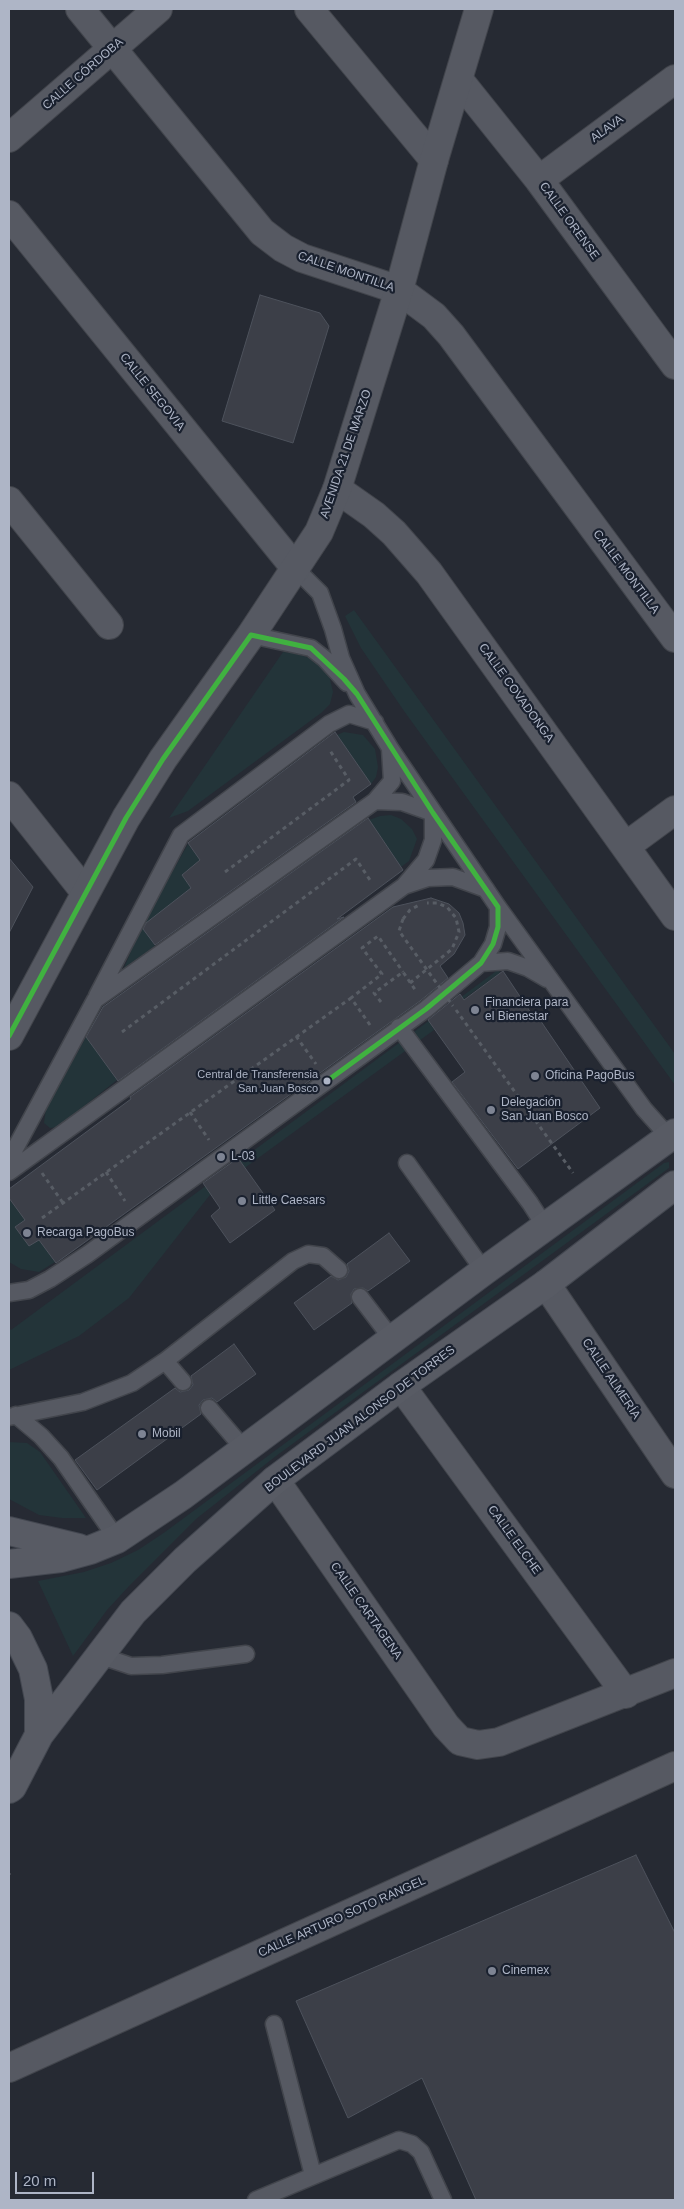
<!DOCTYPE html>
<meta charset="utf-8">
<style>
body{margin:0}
#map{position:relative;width:684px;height:2209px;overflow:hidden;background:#262a33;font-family:Arial,sans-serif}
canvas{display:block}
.frame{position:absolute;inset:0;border:10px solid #aeb5c6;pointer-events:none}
.scale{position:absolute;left:15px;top:2172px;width:79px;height:22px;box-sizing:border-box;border:2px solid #aeb5c6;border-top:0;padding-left:6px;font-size:15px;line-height:18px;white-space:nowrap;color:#aeb5c6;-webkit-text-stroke:4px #19202e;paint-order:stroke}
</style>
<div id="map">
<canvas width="684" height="2209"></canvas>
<div class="frame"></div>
<div class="scale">20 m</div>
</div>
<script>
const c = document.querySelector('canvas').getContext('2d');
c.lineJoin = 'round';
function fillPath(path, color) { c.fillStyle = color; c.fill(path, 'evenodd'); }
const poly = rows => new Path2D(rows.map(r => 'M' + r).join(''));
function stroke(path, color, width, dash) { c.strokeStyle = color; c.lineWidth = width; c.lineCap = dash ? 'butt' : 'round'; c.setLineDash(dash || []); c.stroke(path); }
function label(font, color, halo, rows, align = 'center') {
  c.font = font + ' Arial,sans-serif'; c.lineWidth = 4.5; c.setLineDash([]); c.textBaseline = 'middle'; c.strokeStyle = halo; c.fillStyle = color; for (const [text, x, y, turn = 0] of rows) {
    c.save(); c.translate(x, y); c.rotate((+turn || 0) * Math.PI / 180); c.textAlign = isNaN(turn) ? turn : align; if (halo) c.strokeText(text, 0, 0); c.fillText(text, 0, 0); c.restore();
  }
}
fillPath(poly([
 [354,610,675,1054,675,1085,404,711,361,648,345,616],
 [283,652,294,653,319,661,328,671,333,692,330,704,321,713,188,811,169,818],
 [344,732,363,735,375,749,378,767,376,777,371,784,337,735],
 [391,815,401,819,412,829,417,839,409,861,401,867,369,820,380,816],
 [188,844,200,860,182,875,191,888,142,927,155,946,124,968,141,927],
 [499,969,500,973,430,1023,434,1030,213,1191,129,1298,79,1336,9,1370,9,1328,11,1330],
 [86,1037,117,1080,58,1127,50,1128,44,1123,46,1109],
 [669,1162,669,1168,276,1456,196,1519,130,1585,107,1610,73,1656,38,1581,84,1572,111,1563,138,1550,165,1532,664,1163],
 [9,1199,25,1220,16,1227,39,1240,55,1262,39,1272,21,1269,9,1262],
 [9,1442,27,1443,40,1452,86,1518,62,1518,39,1515,9,1499]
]), '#233439');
const building = poly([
 [260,295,320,313,329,326,293,443,222,421,260,295],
 [335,732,371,784,353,797,356,802,155,945,143,929,146,923,191,888,182,875,200,860,188,843,189,842,335,732],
 [368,818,403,870,337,919,344,917,118,1081,86,1037,103,1007,368,818],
 [9,858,33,887,9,933,9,858],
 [431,898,449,904,459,913,463,923,465,935,454,954,440,966,448,978,420,1001,56,1263,39,1240,29,1246,15,1227,25,1220,9,1198,9,1189,131,1099,130,1097,393,907,431,898],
 [503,971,535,1019,538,1017,600,1108,518,1169,452,1082,465,1072,428,1020,460,994,464,1000,503,971],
 [238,1158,275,1210,230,1243,211,1216,220,1208,203,1183,238,1158],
 [389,1233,410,1261,368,1291,363,1288,354,1289,351,1294,352,1303,314,1330,294,1303,331,1276,338,1280,346,1277,349,1271,347,1264,389,1233],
 [234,1344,256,1374,217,1402,212,1398,203,1400,199,1405,201,1414,97,1490,75,1460,175,1388,180,1392,189,1390,193,1385,191,1376,234,1344],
 [636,1855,675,1933,675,2200,476,2200,422,2078,348,2118,296,2001,636,1855]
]);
fillPath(building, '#3c3f48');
stroke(building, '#4d525c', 1);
const service = poly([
 [296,569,320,593,333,629,341,658,357,694,390,748,498,907,644,1109,669,1137],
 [251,635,311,648,325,659,347,683],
 [404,886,428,878,453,877,486,889],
 [481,963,508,961,528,968,547,979],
 [97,996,181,835,329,724,349,714,375,722],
 [399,1027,530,1203,546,1228],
 [9,1160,95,1000,375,801,392,781,390,749],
 [407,1163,484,1271],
 [9,1172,404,886,426,860,433,840,433,813,402,802,375,801],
 [9,1293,29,1290,50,1279,88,1254,426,1009,481,963,493,944,498,927,498,907],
 [360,1297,392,1339],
 [165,1361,293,1261,308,1254,323,1256,339,1270],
 [209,1408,244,1449],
 [16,1415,41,1436,61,1458,117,1539],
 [9,1417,83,1402,132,1383,165,1361,183,1382],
 [98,1655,131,1666,162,1665,246,1654],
 [274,2024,313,2175],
 [256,2200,399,2140,412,2144,421,2152,443,2200]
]);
const minor = poly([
 [80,9,262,232,283,248,302,258,399,290,434,316,451,335,675,638],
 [309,9,434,160],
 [459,80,539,180,675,365],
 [9,138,158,9],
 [539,180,675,79],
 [9,215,296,569],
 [337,489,374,515,394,533,429,573,675,916],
 [9,501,109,625],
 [9,796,85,892],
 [626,846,675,810],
 [546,1284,675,1474],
 [401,1386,626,1694],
 [275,1480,446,1726,460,1741,478,1745,499,1742,675,1673],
 [9,2068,675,1766]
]);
const tertiary = poly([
 [9,1036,126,818,163,759,251,635,319,532,337,489,399,290,434,160,479,9]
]);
const primary = poly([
 [9,1531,79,1548],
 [9,1564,61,1558,90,1550,117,1539,183,1495,484,1271,675,1133],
 [9,1626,18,1638,33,1669,39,1699,39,1735,12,1787,9,1789],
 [39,1735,133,1612,185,1560,275,1480,401,1386,546,1284,675,1185]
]);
stroke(service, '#42454c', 19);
stroke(minor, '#42454c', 30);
stroke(tertiary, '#42454c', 30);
stroke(primary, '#434750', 30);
stroke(poly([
 [225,872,349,780,329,749],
 [403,919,410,910,419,905],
 [410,983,452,949,459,932,456,918,447,907,437,903,427,903],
 [381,1002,374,993,403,972,416,991],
 [456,1010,573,1173],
 [370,1025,351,998,382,974,362,948,378,936,403,972],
 [122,1032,356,859,372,883],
 [296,1036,316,1064],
 [190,1112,209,1140],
 [106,1172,125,1201],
 [42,1173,63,1203],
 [42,1218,351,998],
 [9,1873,9,1875]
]), '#585d65', 3, [4, 4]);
stroke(service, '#565962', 16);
stroke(minor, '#565962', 28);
stroke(tertiary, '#565962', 28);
stroke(primary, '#585b64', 28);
stroke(poly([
 [403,919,399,931,453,1006]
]), '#585d65', 3, [4, 4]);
stroke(poly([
 [9,1036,126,818,163,759,251,635,311,648,344,679,357,694,433,813,498,907,498,927,493,944,481,963,426,1009,327,1081]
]), '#40b240', 5);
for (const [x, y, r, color] of [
 [475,1010,5,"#7e8493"],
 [535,1076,5,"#7e8493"],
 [327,1081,4.5,"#aeb5c6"],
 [491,1110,5,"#7e8493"],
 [221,1157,5,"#7e8493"],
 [242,1201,5,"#7e8493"],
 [27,1233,5,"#7e8493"],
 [142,1434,5,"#7e8493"],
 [492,1971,5,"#7e8493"]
]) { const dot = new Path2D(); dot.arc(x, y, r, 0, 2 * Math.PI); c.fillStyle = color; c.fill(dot); stroke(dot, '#19202e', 2); }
label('11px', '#aeb5c6', '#19202e', [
 ["Central de Transferensia",318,1075],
 ["San Juan Bosco",318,1089]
], 'right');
label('12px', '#aeb5c6', '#19202e', [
 ["CALLE CÓRDOBA",83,74,-41],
 ["ALAVA",607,129,-36],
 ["CALLE ORENSE",569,221,54],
 ["CALLE MONTILLA",346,272,19],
 ["CALLE SEGOVIA",152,392,51],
 ["AVENIDA 21 DE MARZO",346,454,-71],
 ["CALLE MONTILLA",626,572,53],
 ["CALLE COVADONGA",516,693,54],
 ["CALLE ALMERÍA",611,1379,56],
 ["BOULEVARD JUAN ALONSO DE TORRES",360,1419,-37],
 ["CALLE ELCHE",514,1540,54],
 ["CALLE CARTAGENA",366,1611,55],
 ["CALLE ARTURO SOTO RANGEL",342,1917,-24]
]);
label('12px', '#aeb5c6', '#19202e', [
 ["Financiera para",485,1003],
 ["el Bienestar",485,1017],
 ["Oficina PagoBus",545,1076],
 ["Delegación",501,1103],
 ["San Juan Bosco",501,1117],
 ["L-03",231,1157],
 ["Little Caesars",252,1201],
 ["Recarga PagoBus",37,1233],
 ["Mobil",152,1434],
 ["Cinemex",502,1971]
], 'left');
</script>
